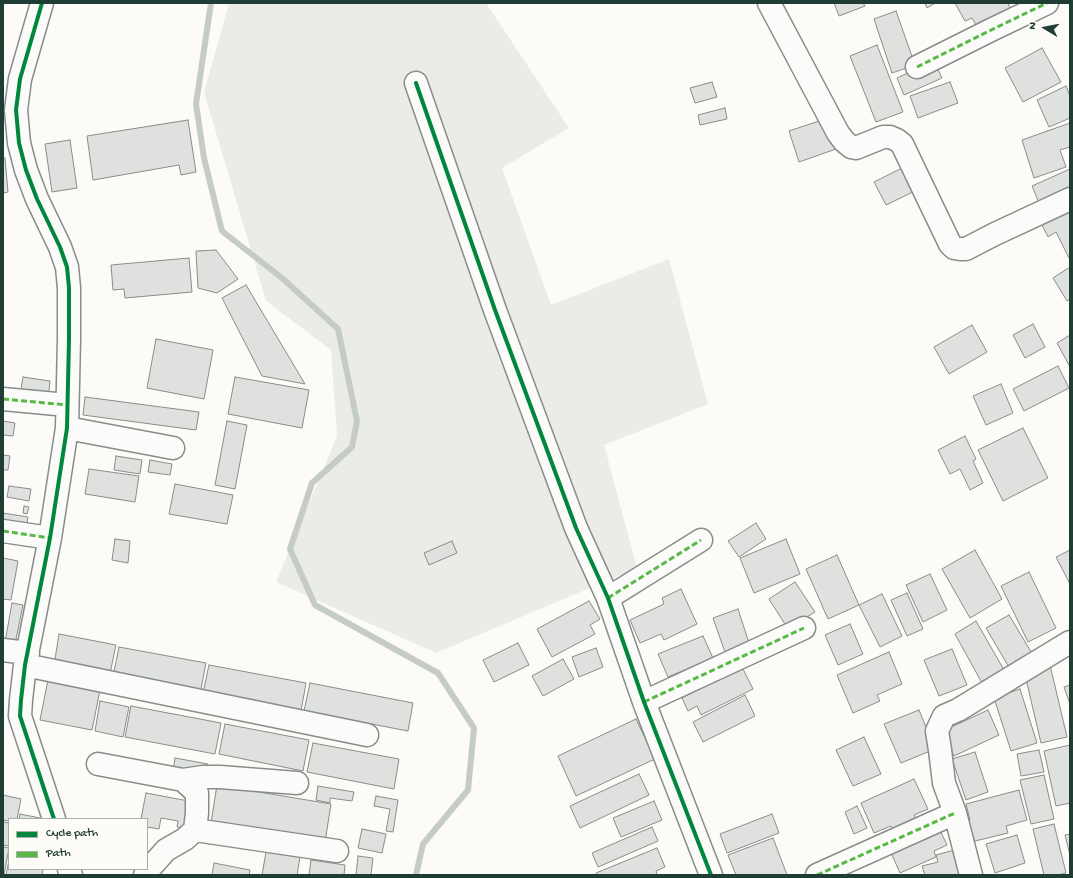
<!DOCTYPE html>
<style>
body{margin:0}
#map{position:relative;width:1073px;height:878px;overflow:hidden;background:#fcfbf8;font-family:"Gochi Hand",sans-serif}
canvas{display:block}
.frame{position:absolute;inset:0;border:4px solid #1f3d34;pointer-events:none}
.legend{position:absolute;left:8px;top:818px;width:140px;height:52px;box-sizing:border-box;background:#fdfcf7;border:1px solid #a4b0a9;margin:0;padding:5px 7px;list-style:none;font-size:12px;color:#1f3d34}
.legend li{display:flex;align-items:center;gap:8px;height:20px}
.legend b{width:20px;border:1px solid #a4b0a9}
.north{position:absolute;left:1025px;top:8px;width:40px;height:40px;-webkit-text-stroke:3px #fdfcf7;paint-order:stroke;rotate:280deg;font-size:11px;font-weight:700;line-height:16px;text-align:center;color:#1f3d34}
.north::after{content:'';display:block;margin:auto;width:14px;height:18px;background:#1f3d34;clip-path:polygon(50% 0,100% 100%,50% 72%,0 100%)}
</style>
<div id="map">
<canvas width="1073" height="878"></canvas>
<div class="frame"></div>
<ul class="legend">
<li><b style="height:5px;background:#00873e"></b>Cycle path</li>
<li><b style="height:5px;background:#58b947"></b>Path</li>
</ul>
<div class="north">N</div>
</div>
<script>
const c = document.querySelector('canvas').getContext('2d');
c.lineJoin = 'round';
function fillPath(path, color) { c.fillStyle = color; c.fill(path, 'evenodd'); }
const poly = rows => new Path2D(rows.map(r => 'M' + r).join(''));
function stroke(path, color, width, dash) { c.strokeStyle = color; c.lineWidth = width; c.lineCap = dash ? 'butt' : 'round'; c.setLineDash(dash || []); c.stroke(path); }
fillPath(poly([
 [229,3,486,3,569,128,502,168,551,305,669,259,708,404,604,445,637,568,436,653,276,582,337,436,331,350,266,301,204,92]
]), '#ebece8');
stroke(poly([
 [211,3,196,104,204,158,222,231,282,278,338,329,357,421,352,447,312,483,290,549,315,605,438,673,474,728,468,790,423,844,416,875]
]), '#c5ccc6', 6);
const building = poly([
 [834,3,863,3,865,6,839,16,834,3],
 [925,3,935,3,927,8,925,3],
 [955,3,1008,3,1010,8,976,25,972,18,965,21,955,3],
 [896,11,915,65,892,73,874,19,896,11],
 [877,45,903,112,876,122,850,56,877,45],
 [1042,48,1061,82,1023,102,1005,68,1042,48],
 [934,61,942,78,904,95,897,78,934,61],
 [712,82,717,97,695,103,690,88,712,82],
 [950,82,958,103,918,118,910,96,950,82],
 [1066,86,1070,96,1070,118,1049,127,1037,100,1066,86],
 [725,108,727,119,700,125,698,115,725,108],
 [825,119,836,149,799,162,789,131,825,119],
 [188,120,196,172,181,175,179,165,93,180,87,136,188,120],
 [1070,123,1070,147,1060,150,1066,167,1034,178,1022,140,1070,123],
 [70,140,77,188,52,192,45,144,70,140],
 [3,158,5,158,8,192,3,193,3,158],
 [904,167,915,191,886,205,874,182,904,167],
 [1070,169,1070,192,1040,205,1032,186,1070,169],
 [1070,201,1070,257,1069,258,1056,232,1048,237,1038,217,1070,201],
 [216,250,238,279,217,293,198,288,196,251,216,250],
 [189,258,192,292,125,298,124,289,113,290,111,265,189,258],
 [1070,267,1070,299,1067,301,1053,278,1070,267],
 [246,285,305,384,262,376,222,298,246,285],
 [1033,324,1045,347,1025,358,1013,335,1033,324],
 [972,325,987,352,949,374,934,347,972,325],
 [1070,335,1070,367,1057,343,1070,335],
 [156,339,213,350,204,399,147,388,156,339],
 [1058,366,1069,388,1024,411,1013,389,1058,366],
 [23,377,50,381,48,399,20,395,23,377],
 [235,377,309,390,302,428,228,414,235,377],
 [1001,384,1013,413,986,425,973,396,1001,384],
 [85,397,199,412,196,430,83,415,85,397],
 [3,421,15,423,13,436,3,435,3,421],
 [227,421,247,425,235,489,215,485,227,421],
 [1023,428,1048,478,1003,501,978,450,1023,428],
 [965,436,976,459,973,461,983,483,970,490,960,469,950,474,938,450,965,436],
 [3,455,10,456,8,470,3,470,3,455],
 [116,456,142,460,140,474,114,470,116,456],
 [150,460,172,464,170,475,148,472,150,460],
 [89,469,139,476,135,502,85,494,89,469],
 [175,484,233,495,227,524,169,514,175,484],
 [9,486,31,489,29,501,7,497,9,486],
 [24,506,29,507,27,514,23,513,24,506],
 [3,513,28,517,26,532,3,528,3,513],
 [756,523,766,539,739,557,728,541,756,523],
 [115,539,130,541,128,563,112,560,115,539],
 [786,539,800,574,754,593,740,558,786,539],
 [452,541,457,553,429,565,424,553,452,541],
 [975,550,1002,599,970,618,942,569,975,550],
 [1070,550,1070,584,1056,557,1070,550],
 [837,555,859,605,828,619,806,569,837,555],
 [3,558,18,561,11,600,3,599,3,558],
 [1029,572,1056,628,1028,642,1001,586,1029,572],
 [930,574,947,610,923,622,906,585,930,574],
 [795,582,815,612,788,629,769,599,795,582],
 [681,589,697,624,664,640,661,634,640,643,630,620,664,604,662,598,681,589],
 [907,593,923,629,907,636,891,600,907,593],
 [882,594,902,636,880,647,859,605,882,594],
 [589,601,600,619,590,625,595,634,552,657,537,629,589,601],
 [12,603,23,605,15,644,5,642,12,603],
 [738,609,750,646,726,655,713,618,738,609],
 [1009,615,1033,655,1010,669,986,628,1009,615],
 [976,621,1004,670,982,683,955,634,976,621],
 [850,624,863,654,838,665,825,635,850,624],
 [59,634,116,645,108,683,53,672,59,634],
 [703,636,713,658,668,677,658,654,703,636],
 [518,643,529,665,494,682,483,660,518,643],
 [119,647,206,663,200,694,113,677,119,647],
 [596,648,603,667,579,677,572,657,596,648],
 [952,649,967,685,939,696,924,660,952,649],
 [889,652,902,684,877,695,880,701,853,713,837,675,889,652],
 [563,659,574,679,543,696,532,676,563,659],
 [209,665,306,683,301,711,203,693,209,665],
 [1050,665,1067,737,1041,743,1026,679,1050,665],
 [742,667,753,689,701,715,697,706,688,711,682,698,742,667],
 [49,675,101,685,92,730,40,720,49,675],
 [310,683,413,703,408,731,304,711,310,683],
 [1070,685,1070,704,1064,687,1070,685],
 [1020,689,1037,743,1011,751,994,698,1020,689],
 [745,695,755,716,703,742,693,722,745,695],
 [100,701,129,707,123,737,95,731,100,701],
 [131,706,221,723,215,754,125,737,131,706],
 [919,710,935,749,901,763,884,724,919,710],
 [988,710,999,735,954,756,943,731,988,710],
 [636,719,655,759,576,796,558,756,636,719],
 [225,724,309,740,303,771,219,754,225,724],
 [864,737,881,774,853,786,836,750,864,737],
 [313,743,399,759,394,789,307,772,313,743],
 [1070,745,1070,803,1056,806,1044,751,1070,745],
 [1039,750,1044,772,1021,776,1017,754,1039,750],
 [975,752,988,792,966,800,952,759,975,752],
 [175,758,208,764,206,773,173,771,175,758],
 [639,774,649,795,580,828,570,806,639,774],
 [1044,775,1054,819,1031,824,1020,780,1044,775],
 [914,779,928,809,914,815,919,825,895,835,891,826,874,833,861,803,914,779],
 [217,785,331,804,325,842,211,823,217,785],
 [318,786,354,792,352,801,330,798,330,803,316,800,318,786],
 [1019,790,1027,820,1006,826,1008,833,971,842,965,821,970,820,966,804,1019,790],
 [146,793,194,802,190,829,177,827,178,821,161,818,159,829,147,827,147,819,141,819,146,793],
 [3,795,21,799,17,819,9,819,9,821,3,820,3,795],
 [376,796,398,800,393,832,386,831,390,809,374,806,376,796],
 [654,801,662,820,621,837,613,818,654,801],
 [857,806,867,828,854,834,845,812,857,806],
 [20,814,40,818,40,819,19,819,20,814],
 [772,814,779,833,727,853,720,834,772,814],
 [3,822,9,823,9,846,3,845,3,822],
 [1054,824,1066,873,1058,875,1044,875,1033,829,1054,824],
 [938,826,947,845,934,851,936,857,900,873,889,848,938,826],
 [652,827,658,841,598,867,592,853,652,827],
 [362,829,386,834,382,853,358,848,362,829],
 [1070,834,1070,855,1065,835,1070,834],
 [1017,835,1025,863,995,873,986,844,1017,835],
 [773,838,787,875,736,875,728,855,773,838],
 [3,847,9,848,4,875,3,875,3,847],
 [657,848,665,867,656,871,657,875,597,875,596,873,657,848],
 [962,848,963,875,925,875,922,866,938,862,936,855,962,848],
 [266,852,300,857,297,875,262,875,266,852],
 [358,856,373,858,371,875,356,875,358,856],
 [9,860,9,869,43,869,42,875,6,875,9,860],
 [311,860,345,865,344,875,309,875,311,860],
 [214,863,250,870,249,875,212,875,214,863]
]);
fillPath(building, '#dfe1de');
stroke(building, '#888d8a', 1);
const minor = poly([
 [42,3,20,79,16,110,19,143,26,170,37,199,60,247,67,267,69,288,69,339,67,428,50,538,25,665,21,700,20,716,54,819],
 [769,3,838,133,844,141,851,147,856,148,883,137,890,137,897,140,902,144,950,244,954,248,960,249,966,249,995,234,1070,199],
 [917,67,989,31,1047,3],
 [416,83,495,310,576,528,608,598,644,702,711,875],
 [3,399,67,405],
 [67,428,173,448],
 [3,531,50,538],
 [608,598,701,540],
 [3,650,28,653],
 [25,665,367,735],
 [644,702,804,628],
 [98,764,183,780,203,777,220,777,297,783],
 [195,830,337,851],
 [69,869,71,875],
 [145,875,149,869,166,850,185,839,195,830,197,813,197,793,183,780],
 [817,875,955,813],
 [971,875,955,813,944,783,940,750,937,731,944,716,958,710,1070,642]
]);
stroke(minor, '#888d8a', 25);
stroke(minor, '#fbfbf9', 22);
stroke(poly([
 [917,67,989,31,1047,3],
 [3,399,67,405],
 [3,531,50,538],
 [608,598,701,540],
 [644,702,804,628],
 [817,875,955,813]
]), '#58b947', 3, [6, 3]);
stroke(poly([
 [42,3,20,79,16,110,19,143,26,170,37,199,60,247,67,267,69,288,69,339,67,428,50,538,25,665,21,700,20,716,54,819],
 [416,83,495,310,576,528,608,598,644,702,711,875]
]), '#00873e', 4);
</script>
